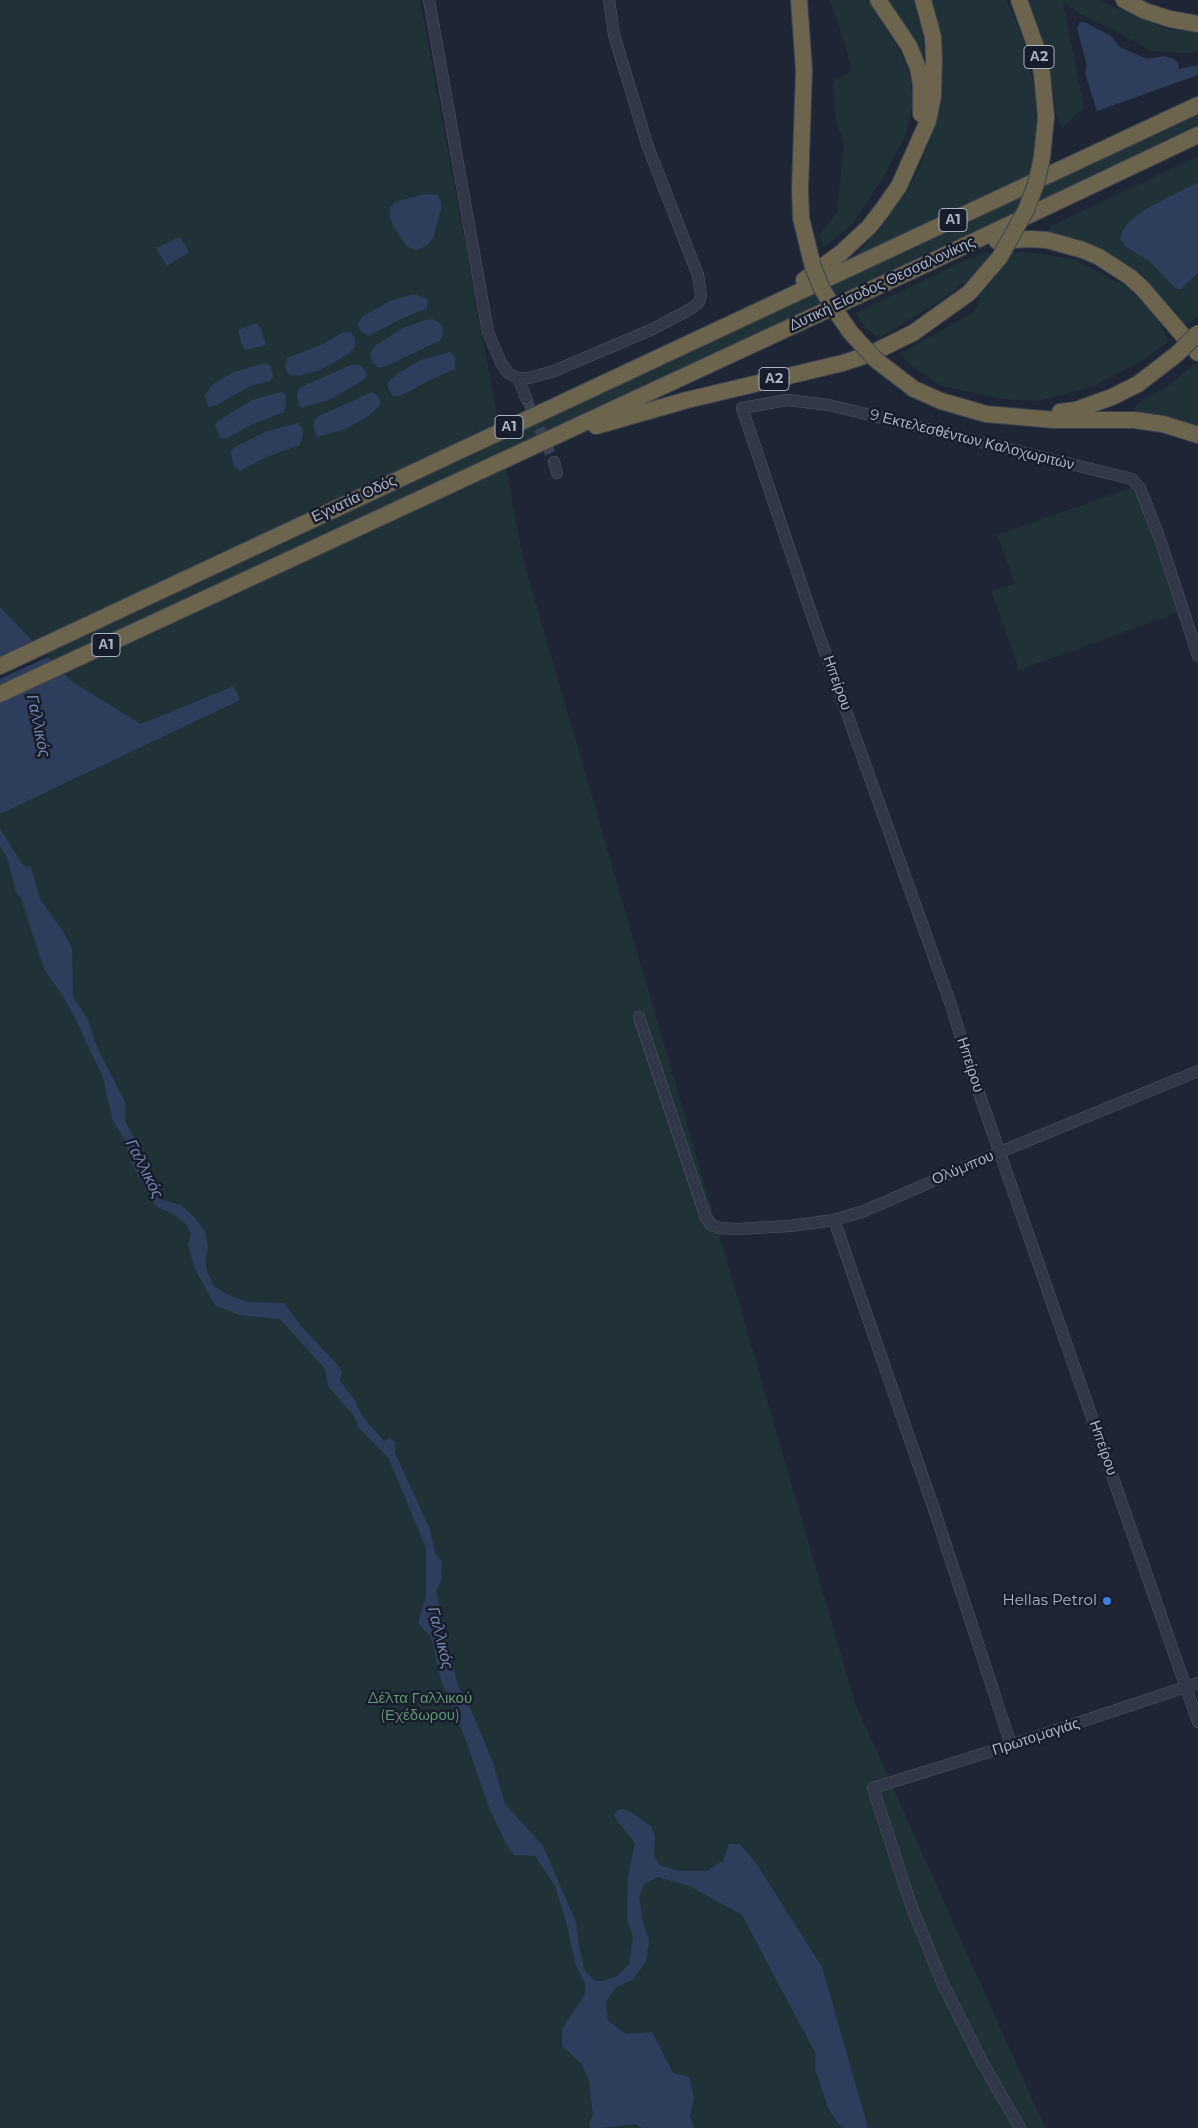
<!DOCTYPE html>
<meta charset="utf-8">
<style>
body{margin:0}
canvas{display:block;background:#1e2636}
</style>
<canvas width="1198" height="2128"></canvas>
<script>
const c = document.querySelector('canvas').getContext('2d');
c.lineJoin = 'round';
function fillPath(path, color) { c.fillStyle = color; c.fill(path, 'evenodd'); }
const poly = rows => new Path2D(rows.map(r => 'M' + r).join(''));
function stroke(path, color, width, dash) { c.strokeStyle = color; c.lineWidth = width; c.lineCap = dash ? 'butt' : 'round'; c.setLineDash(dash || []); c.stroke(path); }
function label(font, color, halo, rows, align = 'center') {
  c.font = font + ' Montserrat,sans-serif'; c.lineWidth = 5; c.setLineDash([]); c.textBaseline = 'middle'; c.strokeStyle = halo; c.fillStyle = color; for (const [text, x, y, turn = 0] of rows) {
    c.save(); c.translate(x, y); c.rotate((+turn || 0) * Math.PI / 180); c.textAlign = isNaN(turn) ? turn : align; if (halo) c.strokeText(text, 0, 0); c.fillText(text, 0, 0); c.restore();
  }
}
fillPath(poly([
 [0,0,420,0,501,437,1198,112,1198,126,503,452,523,559,855,1703,1045,2128,0,2128],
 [830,0,867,0,900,50,910,76,913,104,905,136,882,179,852,225,824,247,820,235,837,212,844,142,836,122,833,82,851,71,847,50],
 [881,0,914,0,923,40,925,79],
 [931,0,1006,0,1010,8,1025,44,1037,100,1036,141,1030,174,838,270,862,249,878,231,905,195,918,171,935,127,939,104],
 [1025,0,1098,0,1168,30,1198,31,1198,52,1189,53,1151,51,1116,31,1080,14,1063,2,1084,108,1061,129,1055,108,1053,89,1042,44],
 [1198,156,1198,182,1144,210,1125,246,1149,261,1176,289,1181,289,1198,273,1198,315,1191,322,1184,325,1136,275,1050,236,1048,231,1051,226],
 [1030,252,1076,260,1127,287,1154,313,1169,341,1144,359,1093,386,1039,401,1003,399,942,386,906,362,900,354,974,312,980,298,962,283,949,295,879,338,866,329,856,313,963,261,986,253],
 [1195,363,1198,365,1198,427,1135,410,1134,408,1144,399,1167,387],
 [1131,488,1141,503,1179,612,1019,670,992,592,1015,583,997,535]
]), '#203237');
fillPath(poly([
 [1080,22,1084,22,1111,36,1120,47,1147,59,1164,56,1174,59,1178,63,1179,69,1198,65,1198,75,1097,111,1085,73,1087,66,1077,28],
 [1198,182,1198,273,1181,289,1176,289,1149,261,1125,246,1120,239,1122,232,1127,224,1144,210],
 [425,194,437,195,441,202,441,209,433,239,426,246,416,251,406,246,393,226,390,217,390,208,395,202],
 [180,237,189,252,167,266,156,248],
 [413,294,428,299,427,308,399,320,368,336,360,330,358,324,362,317,390,301],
 [432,319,440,323,443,327,443,335,439,341,384,367,378,367,372,362,370,353,376,345,403,328,425,320],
 [257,323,261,329,266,345,245,350,241,343,238,330],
 [343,332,351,333,355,339,355,347,347,355,318,371,299,376,289,375,285,366,287,358,323,344],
 [450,352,453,354,455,359,455,369,432,379,400,396,393,396,391,393,387,385,389,381,400,372,421,360],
 [264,363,271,366,273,377,270,381,250,386,217,405,208,407,205,395,213,384,234,372],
 [351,365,360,365,365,370,367,376,365,379,331,399,301,408,297,397,299,388],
 [282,392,286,395,286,403,284,412,253,424,227,438,220,438,215,424,218,421,252,400],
 [372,392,378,396,380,402,379,406,367,417,345,429,317,437,313,425,315,420,319,416],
 [298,423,302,428,303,435,300,445,264,458,240,471,233,465,231,451,235,447,265,432],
 [0,607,71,681,141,724,234,686,240,700,0,814],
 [0,829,23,865,31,867,40,899,64,933,72,948,73,998,87,1017,97,1047,125,1102,125,1122,139,1145,157,1189,159,1199,181,1205,194,1217,205,1231,208,1247,205,1262,208,1274,214,1286,226,1294,247,1302,284,1303,301,1326,337,1364,342,1371,340,1381,355,1400,362,1416,384,1441,390,1438,395,1442,395,1453,429,1527,436,1555,442,1561,441,1582,436,1590,458,1686,472,1712,493,1763,505,1804,543,1846,576,1922,579,1947,585,1971,596,1981,602,1981,617,1976,629,1964,633,1937,627,1920,628,1876,635,1843,617,1821,614,1815,618,1810,623,1809,631,1812,651,1826,655,1837,654,1856,659,1865,679,1871,707,1871,723,1861,729,1844,740,1844,756,1863,822,1967,868,2128,855,2128,742,1915,690,1886,658,1877,644,1884,639,1898,643,1922,649,1941,646,1962,632,1980,616,1987,606,2002,608,2021,626,2034,652,2032,673,2073,689,2077,694,2098,690,2117,694,2128,643,2128,635,2124,602,2128,590,2128,589,2123,593,2115,589,2081,581,2063,562,2046,562,2029,585,1994,585,1984,576,1965,566,1922,555,1886,535,1856,514,1855,507,1846,490,1810,466,1741,441,1680,431,1637,418,1623,426,1597,426,1548,389,1459,359,1428,354,1416,328,1386,325,1369,280,1319,239,1315,215,1305,195,1269,188,1245,191,1234,187,1225,174,1215,156,1206,131,1163,125,1140,112,1119,103,1078,77,1022,64,998,44,969,21,898,16,892,7,857,0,847]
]), '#2f3d5c');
fillPath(poly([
 [35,640,50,656,0,679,0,656]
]), '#1e2636');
stroke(poly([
 [823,2049,823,2069,835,2105,843,2117,855,2128]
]), '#2f3d5c', 15);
stroke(poly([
 [526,398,554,462]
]), '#3a4252', 11, [11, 5.5]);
const minor = poly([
 [429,0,488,332,501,363,508,373,518,378,526,398],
 [518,378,529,378,554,371,653,329,692,308,699,302,701,295,698,275,648,147,614,35,609,0],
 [554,462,557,473],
 [1198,656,1161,542,1140,488,1132,479,829,405,787,400,742,408,809,607,951,1005,971,1070,1198,1722],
 [639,1017,706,1218,712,1225,719,1228,737,1229,790,1226,834,1220,864,1211,1000,1152,1198,1071],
 [834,1220,937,1518,1011,1745],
 [1020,2128,982,2062,942,1982,911,1905,873,1788,1011,1745,1198,1683]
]);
const highway = poly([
 [799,0,804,70,800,189,801,218],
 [878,0,909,46,918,68,921,84,921,114],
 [1019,0,1037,50,1042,74,1046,117],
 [1124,0,1145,11,1170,19,1198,24],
 [997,241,1029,239,1047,240,1083,250,1099,257,1130,277,1143,289,1198,353],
 [804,280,841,253,869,227,883,209,899,186,928,121,933,96,934,59,933,37,923,0],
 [914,389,941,401,986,414,1055,420,1134,420,1163,424,1198,435],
 [1060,412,1076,410,1112,397,1138,384,1177,354],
 [596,426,687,400,843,363,870,354,913,333,969,293],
 [0,666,1198,105],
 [0,694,926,264,1198,135]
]);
stroke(minor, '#4f5565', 12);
stroke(highway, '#3c4251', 18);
stroke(minor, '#313847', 11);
stroke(highway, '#6d644e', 16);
const highwayBridge = poly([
 [801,218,813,267,822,289,835,310,851,333,876,360,914,389],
 [969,293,1000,257,1026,210,1036,184,1042,157,1046,117],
 [1177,354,1198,333]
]);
stroke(highwayBridge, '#3c4251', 18, []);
stroke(highwayBridge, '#6d644e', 16);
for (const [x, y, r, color] of [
 [1107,1601,5,"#3f7fe0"]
]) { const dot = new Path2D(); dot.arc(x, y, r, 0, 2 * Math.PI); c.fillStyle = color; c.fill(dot); stroke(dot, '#171d2b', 2); }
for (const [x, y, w] of [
 [1039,57,30],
 [953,220,28],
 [774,379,30],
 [509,427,28],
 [106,645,28]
]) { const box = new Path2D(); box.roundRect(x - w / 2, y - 11.5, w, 23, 4); c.fillStyle = '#171d2b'; c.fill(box); stroke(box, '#abb2c4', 1); }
label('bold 14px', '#abb2c4', null, [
 ["Α2",1039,57],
 ["Α1",953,220],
 ["Α2",774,379],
 ["Α1",509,427],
 ["Α1",106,645]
]);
label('15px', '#abb2c4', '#171d2b', [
 ["Δυτική Είσοδος Θεσσαλονίκης",882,284,-25],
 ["9 Εκτελεσθέντων Καλοχωριτών",972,440,14],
 ["Εγνατία Οδός",354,499,-25],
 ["Ηπείρου",837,683,70],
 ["Ηπείρου",970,1065,72],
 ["Ολύμπου",963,1168,-23],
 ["Ηπείρου",1103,1448,71],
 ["Πρωτομαγιάς",1036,1737,-18]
]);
label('15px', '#abb2c4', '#171d2b', [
 ["Hellas Petrol",1097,1601]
], 'right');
label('15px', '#629573', '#171d2b', [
 ["Δέλτα Γαλλικού",420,1699],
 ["(Εχέδωρου)",420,1716]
]);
label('italic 16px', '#7286ae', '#171d2b', [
 ["Γαλλικός",38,726,78],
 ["Γαλλικός",144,1169,63],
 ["Γαλλικός",440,1638,76]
]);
</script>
